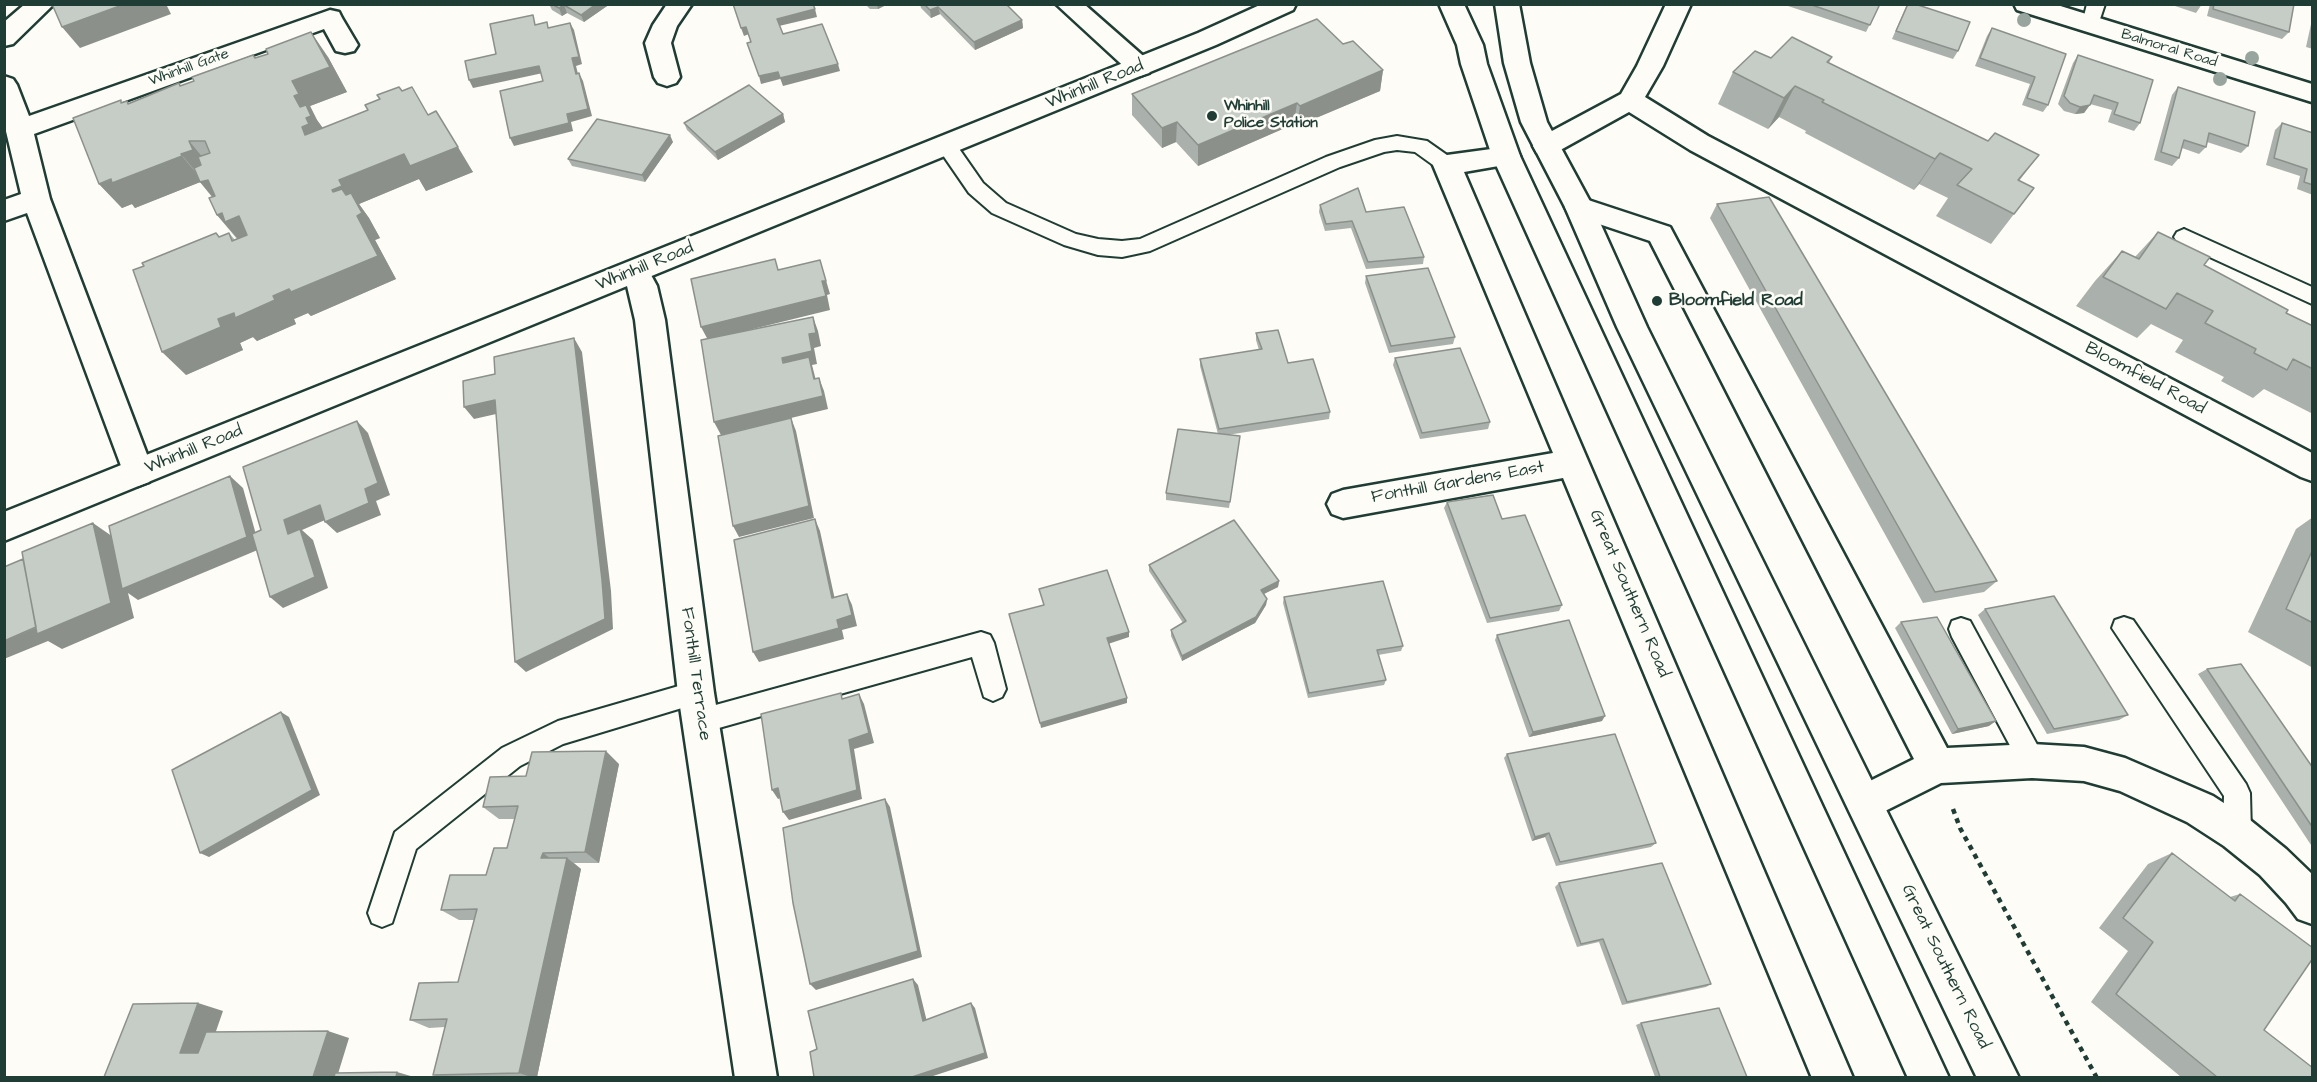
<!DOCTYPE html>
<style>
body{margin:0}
#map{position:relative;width:2317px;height:1082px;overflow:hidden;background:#fdfcf7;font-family:"Architects Daughter",sans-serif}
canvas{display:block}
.frame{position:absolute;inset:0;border:6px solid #1f3d34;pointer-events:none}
</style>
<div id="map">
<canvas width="2317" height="1082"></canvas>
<div class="frame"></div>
</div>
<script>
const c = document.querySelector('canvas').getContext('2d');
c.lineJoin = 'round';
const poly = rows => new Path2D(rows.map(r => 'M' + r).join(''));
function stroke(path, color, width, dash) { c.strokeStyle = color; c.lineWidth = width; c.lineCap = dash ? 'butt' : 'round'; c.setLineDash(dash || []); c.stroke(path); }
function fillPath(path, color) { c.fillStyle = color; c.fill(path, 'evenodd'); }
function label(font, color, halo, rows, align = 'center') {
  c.font = font + ' "Architects Daughter",sans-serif'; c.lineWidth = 5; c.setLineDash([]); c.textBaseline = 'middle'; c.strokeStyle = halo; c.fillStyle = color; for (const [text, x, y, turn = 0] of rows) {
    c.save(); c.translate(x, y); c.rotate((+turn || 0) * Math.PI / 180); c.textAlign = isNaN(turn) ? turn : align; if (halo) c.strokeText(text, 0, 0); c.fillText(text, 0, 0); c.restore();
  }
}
const service = poly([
 [2087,4,2105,4,2097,28,2085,28,2082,24,2087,4],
 [1397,136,1427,141,1454,160,1457,165,1454,170,1447,172,1440,170,1415,152,1397,150,1384,152,1340,167,1150,251,1122,257,1098,255,1064,245,992,213,969,193,936,145,939,140,946,138,953,140,983,183,1006,203,1076,234,1098,239,1122,241,1140,239,1326,157,1375,140,1397,136],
 [2184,229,2312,287,2312,304,2177,242,2174,237,2177,232,2184,229],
 [2124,617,2133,620,2246,784,2250,793,2251,833,2247,842,2237,846,2227,842,2223,833,2224,796,2112,628,2115,620,2124,617],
 [1961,618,1970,621,2041,752,2045,761,2041,770,2032,774,2023,770,1952,637,1949,629,1952,621,1961,618],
 [981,632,990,635,994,643,1006,689,1002,697,993,701,984,697,972,657,701,733,692,730,688,721,692,712,701,709,981,632],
 [696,681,705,685,709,693,705,701,563,744,520,766,416,849,392,923,382,927,372,923,368,913,395,832,502,748,558,721,696,681]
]);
const minor = poly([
 [25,4,54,4,13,44,4,46,4,22,25,4],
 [667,4,692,4,677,26,671,43,680,77,676,83,667,86,658,83,654,77,645,43,653,25,667,4],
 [1056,4,1084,4,1149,61,1153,67,1149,73,1140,76,1131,73,1056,4],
 [1666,4,1691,4,1663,66,1645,97,1708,136,2312,453,2312,481,2301,477,1690,150,1629,112,1555,153,1546,155,1537,153,1533,146,1537,139,1621,94,1637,66,1666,4],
 [2014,4,2054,4,2312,84,2312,102,2017,10,2014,4],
 [330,10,339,12,342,18,358,45,354,51,345,53,336,51,324,29,34,134,50,199,154,473,149,482,138,486,127,482,27,213,4,221,4,200,21,194,4,123,4,76,13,79,17,85,29,116,330,10],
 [1506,147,1516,149,1520,156,1516,163,1464,172,1853,1078,1812,1078,1563,478,1343,518,1332,514,1327,504,1332,494,1343,490,1553,453,1433,165,1437,158,1447,155,1506,147],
 [1579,197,1670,227,1947,748,2032,744,2084,747,2125,758,2213,796,2250,820,2286,849,2312,874,2312,924,2298,919,2286,903,2260,875,2224,846,2187,822,2120,791,2084,781,2032,778,1941,783,1865,821,1852,816,1846,803,1852,790,1914,759,1650,241,1569,214,1565,207,1569,200,1579,197],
 [635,261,645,264,657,286,665,320,714,693,777,1078,735,1078,678,693,635,320,627,286,621,272,625,264,635,261]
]);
const tertiary = poly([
 [1262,4,1296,4,1293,10,1216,45,4,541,4,512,1198,33,1262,4]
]);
const secondary = poly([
 [1439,4,1464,4,1483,45,1487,64,1520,156,1949,1078,1908,1078,1492,156,1461,64,1457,45,1439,4],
 [1495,4,1519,4,1530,63,1547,122,1593,207,1647,327,2019,1078,1977,1078,1617,327,1565,207,1521,122,1504,63,1495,4]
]);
stroke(service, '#1f3d34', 4);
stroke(minor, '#1f3d34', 5);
stroke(tertiary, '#1f3d34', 5);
stroke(secondary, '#1f3d34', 5);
stroke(poly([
 [1953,809,1960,828,2097,1078]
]), '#1f3d34', 4.5, [5, 5]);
fillPath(service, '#fdfcf7');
fillPath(minor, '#fdfcf7');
fillPath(tertiary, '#fdfcf7');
fillPath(secondary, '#fdfcf7');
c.fillStyle = '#98a59e';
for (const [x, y] of [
 [2024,20],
 [2252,58],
 [2220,79]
]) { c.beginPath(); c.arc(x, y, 7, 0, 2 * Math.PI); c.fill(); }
fillPath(poly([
 [549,4,610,4,584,22,567,13,562,16,552,10],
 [865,4,888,4,878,9,870,9],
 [920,4,1006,4,1022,20,1023,28,975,50,940,14,931,18,921,8],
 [1782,4,1880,4,1866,32],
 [1907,4,1958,51,1953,59,1892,39],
 [2169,4,2202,4,2196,13],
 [2210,4,2294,4,2289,32,2282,39,2207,16],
 [2313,15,2313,49,2306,47],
 [1992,28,2066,54,2048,105,2043,112,2022,105,2030,84,1975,66,1987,36],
 [1343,44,1383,70,1380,91,1297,126,1294,124,1198,166,1176,142,1162,148,1132,115,1132,94],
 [2078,55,2140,123,2134,131,2108,122,2112,110,2090,104,2084,113,2075,114,2064,111,2058,104,2073,63],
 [328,57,347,92,310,106,317,120,323,128,368,110,402,91,428,115,473,172,426,191,419,179,359,204,369,218,380,238,375,240,396,279,311,316,308,313,294,319,296,324,257,341,253,337,240,343,243,350,186,375,220,237,229,233,235,240,237,239,217,215,212,197,200,182,135,208,132,204,122,208,99,184,122,103,127,101,129,103,179,83,181,86,256,58],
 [1832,57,1829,63,1988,141,2039,155,2019,181,2034,188,1991,244,1936,216,1948,198,1919,184,1914,190,1805,133,1806,131,1779,117,1768,129,1718,104,1733,72,1771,58],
 [2178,87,2248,146,2241,153,2207,142,2206,147,2199,154,2182,148,2179,158,2172,166,2154,160,2172,95],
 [783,114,785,122,718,160,687,130,684,123],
 [2282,123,2313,133,2313,195,2297,189,2300,176,2266,165,2275,130],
 [673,142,645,182,572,166,568,159],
 [1717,204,1997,581,1984,592,1923,603,1710,218],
 [1320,205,1366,212,1424,257,1423,264,1366,269,1351,228,1325,231,1319,212],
 [2158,232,2204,265,2286,313,2313,326,2313,414,2264,389,2253,398,2221,381,2224,377,2175,352,2183,340,2151,324,2137,338,2076,306,2095,281,2122,251,2135,257],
 [1366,276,1455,337,1453,344,1389,353,1365,283],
 [1256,333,1288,363,1330,412,1329,419,1227,435,1239,443,1229,508,1166,500,1166,493,1218,434,1200,366,1200,359,1259,350,1256,340],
 [1395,358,1490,422,1488,429,1420,439,1393,365],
 [1447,502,1502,519,1562,605,1559,611,1487,623,1444,508],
 [2313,517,2313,668,2248,632,2296,529],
 [1149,565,1279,581,1278,587,1263,594,1267,599,1266,605,1255,623,1182,661,1171,636,1171,630,1183,623,1149,571],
 [1284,597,1403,646,1401,651,1378,655,1386,680,1384,685,1308,698,1283,603],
 [1985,609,2128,715,2119,720,2047,734,1978,615],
 [1901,622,1989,726,1952,734,1895,628],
 [1497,635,1602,721,1529,737,1495,640],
 [2207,669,2313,768,2313,848,2198,674],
 [1507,754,1656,843,1651,847,1556,866,1545,837,1532,841,1504,758],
 [619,764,599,863,574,863,581,869,537,1077,440,1077,433,1075,445,1027,429,1028,410,1020,458,982,474,920,459,920,441,910,486,875,507,848,515,819,499,819,483,807,526,776],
 [2172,853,2230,897,2240,894,2264,1030,2313,1077,2181,1077,2091,1002,2128,951,2099,928,2148,864],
 [1559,883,1711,984,1706,987,1622,1005,1599,942,1577,947,1555,887],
 [1641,1023,1747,1077,1655,1077,1636,1025]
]), '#aab0ab');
fillPath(poly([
 [125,4,166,4,171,14,80,48,62,27],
 [596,4,610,4,584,22,581,15],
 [877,4,888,4,878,9],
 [564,5,567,13,562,16,559,8],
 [938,7,940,14,931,18,930,10],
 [815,9,817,17,779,26,777,19],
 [1022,20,1023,28,975,50,974,42],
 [570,23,574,30,582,64,576,66,580,82,576,74,572,58],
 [746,27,749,34,744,36,741,28],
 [311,32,328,57,347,92,310,106,317,120,324,130,305,135,302,127,300,107,294,96,292,81],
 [838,64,840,71,783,86,780,78],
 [539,66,543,73,473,88,469,80],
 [1383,70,1380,91,1297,126,1300,106],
 [778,72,780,79,761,84,759,76],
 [579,73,583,81,592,116,571,122,573,131,514,146,510,138,567,114],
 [1795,86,1779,117,1768,129,1784,98],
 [1297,103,1294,124,1198,166,1198,145],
 [2090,105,2084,113,2075,114,2080,107],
 [783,114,785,122,718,160,715,152],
 [1177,122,1176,142,1162,148,1162,128],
 [670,135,673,142,645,182,642,175],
 [189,141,210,166,202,179,181,154],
 [458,147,473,172,426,191,419,179,359,204,369,218,380,238,375,240,396,279,311,316,308,313,294,319,296,324,257,341,253,337,240,343,243,350,186,375,162,352,218,319,273,296,350,215,332,190,339,180,404,154],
 [1940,153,1919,184,1914,190,1935,159],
 [182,156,203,181,135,208,132,204,122,208,99,184],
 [208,180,221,207,200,182],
 [222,213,239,216,259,241,238,239,217,215],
 [820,260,830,294,827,295,830,310,708,340,701,327,822,281],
 [813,317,818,331,821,346,814,348,817,364,812,365,819,392,788,376,782,358,809,334],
 [574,338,582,352,611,591,613,629,526,672,515,662],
 [819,378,824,391,828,409,721,435,714,422],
 [495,400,505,412,474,419,464,407],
 [791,418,796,431,814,518,739,537,733,526],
 [357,421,368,433,390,495,376,501,381,515,337,533,325,522,365,489],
 [230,476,243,488,260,549,138,600,128,593,134,618,62,649,48,641,4,659,4,641,42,625,93,523,116,539],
 [320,505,332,517,302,530,313,540,328,588,283,608,270,597,284,520],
 [815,519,820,531,837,609,832,598],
 [1279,581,1278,587,1260,596,1261,590],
 [847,594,852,605,857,626,842,630,844,639,759,662,753,652,837,620],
 [1267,599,1266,605,1255,623,1182,661,1182,656],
 [1129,632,1129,637,1108,644,1107,638],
 [859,694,864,704,874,743,854,749,862,799,789,820,783,812,849,740],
 [1127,698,1127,703,1041,728,1040,723],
 [281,712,289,717,320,795,209,857,200,853],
 [1605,716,1602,721,1529,737,1533,732],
 [1996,721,1989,726,1952,734,1958,729],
 [606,751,619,764,599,863,585,852],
 [778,788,785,796,778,799,772,790],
 [885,799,890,807,922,957,816,990,810,984],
 [1549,833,1545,837,1532,841,1535,837],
 [543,853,558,864,541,858],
 [567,858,581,869,537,1077,531,1077,519,1073],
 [913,979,918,985,928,1026,923,1021],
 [198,1003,223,1011,206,1060,180,1053],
 [971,1003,975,1008,988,1058,930,1077,912,1077],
 [328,1031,349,1038,337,1077,313,1077],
 [397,1072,414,1077,396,1077]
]), '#8b908b');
const building = poly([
 [52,4,125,4,62,27,52,4],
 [552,4,596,4,581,15,564,5,559,8,552,4],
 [733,4,813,4,815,9,777,19,783,34,822,24,838,64,780,78,778,72,759,76,747,43,751,42,746,27,741,28,733,4],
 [924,4,1006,4,1022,20,974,42,938,7,930,10,924,4],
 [1809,4,1880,4,1870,25,1809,4],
 [1908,4,1915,4,1970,22,1958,51,1896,31,1908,4],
 [2214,4,2294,4,2289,32,2213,9,2214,4],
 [533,15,535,25,547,22,548,28,570,23,579,57,572,58,576,74,579,73,588,109,567,114,569,123,510,138,500,91,543,81,539,66,469,80,465,61,496,54,490,24,533,15],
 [1317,19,1343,44,1353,41,1383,70,1300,106,1297,103,1198,145,1177,122,1162,128,1132,94,1317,19],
 [1992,28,2066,54,2048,105,2027,98,2035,77,1980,58,1992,28],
 [311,32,330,67,292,81,299,94,294,96,300,107,306,105,311,116,306,118,309,124,302,127,305,135,368,110,365,105,380,99,377,95,399,87,402,91,412,87,428,115,436,111,458,147,410,166,404,154,339,180,342,186,332,190,333,192,342,189,346,195,351,193,362,213,357,216,378,256,291,292,289,289,273,296,275,300,235,318,234,313,218,319,221,327,162,352,133,270,144,266,142,263,216,233,219,237,229,233,232,241,247,235,239,216,225,222,222,213,217,215,209,198,215,196,208,180,200,182,194,168,201,165,198,157,210,153,205,141,189,141,193,150,181,154,182,156,112,183,111,179,99,184,73,118,121,100,121,103,127,101,128,104,179,83,180,86,194,81,192,77,253,55,255,58,268,54,266,49,311,32],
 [1792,37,1832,57,1827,62,1988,141,1995,133,2039,155,2018,180,2034,188,2014,214,1957,185,1972,169,1940,153,1935,159,1822,102,1824,100,1795,86,1784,98,1733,72,1755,51,1771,58,1792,37],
 [2078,55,2153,80,2140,123,2114,114,2118,103,2094,95,2090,105,2080,107,2070,103,2064,96,2078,55],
 [749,85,783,114,715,152,684,123,749,85],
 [2178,87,2255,112,2248,146,2209,133,2206,147,2184,140,2179,158,2161,152,2178,87],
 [597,119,670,135,642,175,568,159,597,119],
 [2282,123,2313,133,2313,185,2304,182,2307,169,2274,158,2282,123],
 [1358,188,1366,212,1404,207,1424,257,1368,262,1352,221,1326,224,1320,205,1358,188],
 [1769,197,1997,581,1935,592,1717,204,1769,197],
 [2158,232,2210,257,2204,265,2288,310,2286,313,2313,326,2313,369,2293,359,2287,370,2254,353,2256,349,2205,323,2213,311,2177,293,2166,309,2103,277,2122,251,2139,259,2158,232],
 [775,259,778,270,820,260,826,281,822,281,826,296,701,327,691,279,775,259],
 [1428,268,1455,337,1391,346,1366,276,1428,268],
 [813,317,816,333,809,334,812,351,782,358,783,363,809,357,814,379,819,378,823,396,714,422,701,340,813,317],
 [1278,330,1288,363,1313,359,1330,412,1219,429,1200,359,1262,349,1256,333,1278,330],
 [574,338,602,580,605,619,515,662,495,400,464,407,463,381,495,374,494,357,574,338],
 [1460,348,1490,422,1422,433,1395,358,1460,348],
 [791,418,809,506,733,526,718,436,791,418],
 [357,421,378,483,365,489,369,503,325,522,320,505,284,520,288,534,300,529,315,577,270,597,252,534,261,530,243,467,357,421],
 [1178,429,1240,436,1230,502,1166,493,1178,429],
 [230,476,247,537,122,589,109,526,230,476],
 [1493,495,1502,519,1525,515,1562,605,1490,618,1447,502,1493,495],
 [815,519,832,598,847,594,852,615,837,620,839,628,753,652,734,540,815,519],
 [1234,520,1279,581,1261,590,1267,599,1256,617,1182,656,1171,630,1186,621,1149,565,1234,520],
 [93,523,111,603,37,634,22,552,93,523],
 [2313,549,2313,623,2286,609,2313,549],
 [23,559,36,627,4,641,4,567,23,559],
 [1107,570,1129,632,1107,638,1127,698,1040,723,1009,614,1044,605,1039,589,1107,570],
 [1383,581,1403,646,1377,650,1386,680,1309,693,1284,597,1383,581],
 [2054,596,2128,715,2054,729,1985,609,2054,596],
 [1937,617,1996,721,1958,729,1901,622,1937,617],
 [1569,620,1605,716,1533,732,1497,635,1569,620],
 [2241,664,2313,768,2313,828,2207,669,2241,664],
 [841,693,842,699,859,694,869,733,849,740,857,790,783,812,778,788,772,790,761,714,841,693],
 [281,712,312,790,200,853,172,770,281,712],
 [1615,734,1656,843,1560,862,1549,833,1535,837,1507,754,1615,734],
 [606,751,585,852,543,853,541,858,567,858,519,1073,433,1075,447,1019,410,1020,419,983,458,982,477,909,441,910,450,875,486,875,494,848,507,848,518,806,483,807,490,777,526,776,532,752,606,751],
 [885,799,918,951,810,984,793,903,783,828,885,799],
 [2172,853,2235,901,2240,894,2313,948,2313,958,2264,1030,2313,1068,2313,1077,2217,1077,2116,994,2153,942,2123,918,2172,853],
 [1662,863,1711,984,1627,1002,1603,939,1581,944,1559,883,1662,863],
 [913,979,923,1021,971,1003,985,1053,912,1077,814,1077,810,1052,817,1049,808,1011,913,979],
 [198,1003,180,1053,198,1053,206,1032,328,1031,313,1077,104,1077,133,1004,198,1003],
 [1719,1008,1747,1077,1660,1077,1641,1023,1719,1008],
 [397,1072,396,1077,334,1077,335,1073,397,1072]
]);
fillPath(building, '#c6cdc7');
stroke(building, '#8b908b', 1.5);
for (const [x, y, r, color] of [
 [1212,116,6,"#1f3d34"],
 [1657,301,6,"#1f3d34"]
]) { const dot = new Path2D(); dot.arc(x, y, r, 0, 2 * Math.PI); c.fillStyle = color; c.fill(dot); stroke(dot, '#fdfcf7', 2); }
label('15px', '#1f3d34', '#fdfcf7', [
 ["Balmoral Road",2169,49,17],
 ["Whinhill Gate",189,68,-20]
]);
label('bold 15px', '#1f3d34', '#fdfcf7', [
 ["Whinhill",1224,107],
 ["Police Station",1224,124]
], 'left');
label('18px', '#1f3d34', '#fdfcf7', [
 ["Whinhill Road",1095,85,-22],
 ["Whinhill Road",645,267,-22],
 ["Bloomfield Road",2145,379,28],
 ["Whinhill Road",194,450,-22],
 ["Fonthill Gardens East",1458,483,-10],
 ["Great Southern Road",1629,594,67],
 ["Fonthill Terrace",695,674,82],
 ["Great Southern Road",1945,967,64]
]);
label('bold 18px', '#1f3d34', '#fdfcf7', [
 ["Bloomfield Road",1669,301]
], 'left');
</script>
